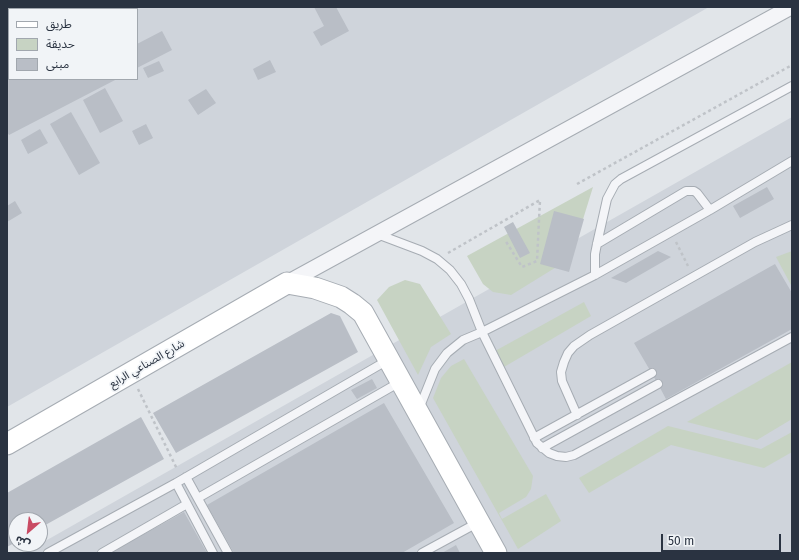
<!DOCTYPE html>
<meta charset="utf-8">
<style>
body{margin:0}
#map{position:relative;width:799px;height:560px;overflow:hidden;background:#e1e5e9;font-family:"Fira Sans","Noto Sans Arabic",sans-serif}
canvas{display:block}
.frame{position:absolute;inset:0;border:8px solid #2a3341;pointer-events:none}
.legend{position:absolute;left:8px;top:8px;width:130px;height:72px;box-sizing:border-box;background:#f1f4f7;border:1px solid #a1a7ae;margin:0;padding:5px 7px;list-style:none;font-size:12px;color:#2a3341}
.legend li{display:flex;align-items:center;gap:8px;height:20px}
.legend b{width:20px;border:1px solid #a1a7ae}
.north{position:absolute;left:8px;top:512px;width:40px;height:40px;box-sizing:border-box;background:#f1f4f7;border:1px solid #a1a7ae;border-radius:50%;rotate:208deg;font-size:11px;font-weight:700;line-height:16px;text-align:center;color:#2a3341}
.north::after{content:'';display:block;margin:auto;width:14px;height:18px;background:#c94b63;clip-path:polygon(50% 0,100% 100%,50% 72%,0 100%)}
.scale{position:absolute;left:661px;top:534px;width:120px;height:18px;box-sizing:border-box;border:2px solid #2a3341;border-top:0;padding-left:5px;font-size:12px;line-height:14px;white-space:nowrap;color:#2a3341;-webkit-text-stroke:3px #f1f4f7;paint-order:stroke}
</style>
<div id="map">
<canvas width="799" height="560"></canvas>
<div class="frame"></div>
<ul class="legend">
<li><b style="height:5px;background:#fff"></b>طريق</li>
<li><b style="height:11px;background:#c7d3c3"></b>حديقة</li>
<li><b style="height:11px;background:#b9bec6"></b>مبنى</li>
</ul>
<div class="north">ش</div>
<div class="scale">50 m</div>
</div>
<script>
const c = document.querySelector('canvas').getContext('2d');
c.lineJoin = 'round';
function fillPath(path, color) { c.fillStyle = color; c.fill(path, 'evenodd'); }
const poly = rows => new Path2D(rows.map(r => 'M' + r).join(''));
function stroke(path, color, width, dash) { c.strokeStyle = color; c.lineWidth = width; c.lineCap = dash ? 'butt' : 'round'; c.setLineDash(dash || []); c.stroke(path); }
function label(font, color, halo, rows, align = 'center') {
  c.font = font + ' "Fira Sans","Noto Sans Arabic",sans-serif'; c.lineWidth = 3.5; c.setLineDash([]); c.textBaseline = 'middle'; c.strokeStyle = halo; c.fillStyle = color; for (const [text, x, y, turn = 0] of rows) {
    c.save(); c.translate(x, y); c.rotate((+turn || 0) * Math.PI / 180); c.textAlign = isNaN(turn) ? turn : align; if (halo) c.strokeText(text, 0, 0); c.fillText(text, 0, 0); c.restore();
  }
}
fillPath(poly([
 [7,7,709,7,7,407],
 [9,9,137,9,137,79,9,79],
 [792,117,792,553,23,553,40,544]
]), '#cfd4db');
fillPath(poly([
 [593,187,571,258,511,295,493,292,483,284,467,256],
 [792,251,792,284,791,285,776,257],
 [405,280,420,284,451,334,431,347,418,375,377,300,389,287],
 [584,302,591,316,504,367,495,351],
 [464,359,533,476,531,489,526,497,499,513,502,519,546,494,561,521,518,549,433,398,441,378,451,366],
 [792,362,792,419,757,440,687,422],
 [668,426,761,449,792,432,792,452,764,468,671,445,589,493,579,478]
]), '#c7d3c3');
fillPath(poly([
 [314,7,336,7,349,31,321,46,313,32,324,26],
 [162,31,172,50,137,68,137,44],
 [270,60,276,72,258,80,253,69],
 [159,61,164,71,148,78,143,68],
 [9,62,9,79,117,79,9,135,7,132,7,63],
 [105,88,123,121,100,133,83,100],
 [206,89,216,103,198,115,188,100],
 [71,112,100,163,79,175,50,124],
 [146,124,153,138,139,145,132,131],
 [40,129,48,143,28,154,21,140],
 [767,187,774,199,740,218,733,206],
 [15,201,22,213,7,222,7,206],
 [554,211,584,219,569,272,540,264],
 [513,222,530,253,520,258,504,227],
 [658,251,671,257,626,283,611,278],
 [775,264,792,293,792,329,666,399,658,384,634,343],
 [331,313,340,316,358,352,176,453,153,413],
 [372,379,377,388,357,399,351,390],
 [384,403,454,523,402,553,234,553,207,505],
 [141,417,164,459,40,528,40,520,16,520,16,542,7,547,7,493],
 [184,512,207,553,110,553],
 [456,545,460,553,442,553]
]), '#b9bec6');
const lane = poly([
 [377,234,422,251,437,259,450,270,461,284,469,299,482,332,537,443,549,453,557,456,566,457,574,455,792,337],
 [597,244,686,191,694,191,697,193,710,210],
 [595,275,595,254,597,244,607,199,615,184,621,179,792,86],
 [419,409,435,369,447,353,463,340,482,332,595,275,710,210,792,161],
 [577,415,562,381,561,372,564,362,568,353,574,346,590,335,755,242,792,225],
 [534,438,652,373],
 [542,448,658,384],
 [186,477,228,553],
 [176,483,213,553],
 [198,498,400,382],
 [48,553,176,483,388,360],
 [102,553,187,504],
 [422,553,479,522]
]);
const street = poly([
 [287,283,791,7]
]);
const secondary = poly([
 [64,9,68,7],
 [7,41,9,39],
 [7,444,287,283,315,288,341,297,352,304,363,313,496,553]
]);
stroke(lane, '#a6acb3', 10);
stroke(street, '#a6acb3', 17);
stroke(secondary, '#a6acb3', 23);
stroke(poly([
 [577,184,792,65],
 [676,242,688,266],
 [448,253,540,200,537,261,522,267,505,240],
 [138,389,177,469]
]), '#bfc3c8', 2.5, [3, 3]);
stroke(lane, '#f4f5f8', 8);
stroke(street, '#f4f5f8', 15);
stroke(secondary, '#fff', 21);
label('11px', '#2a3341', '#f1f4f7', [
 ["شارع الصناعي الرابع",147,364,-30]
]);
</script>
